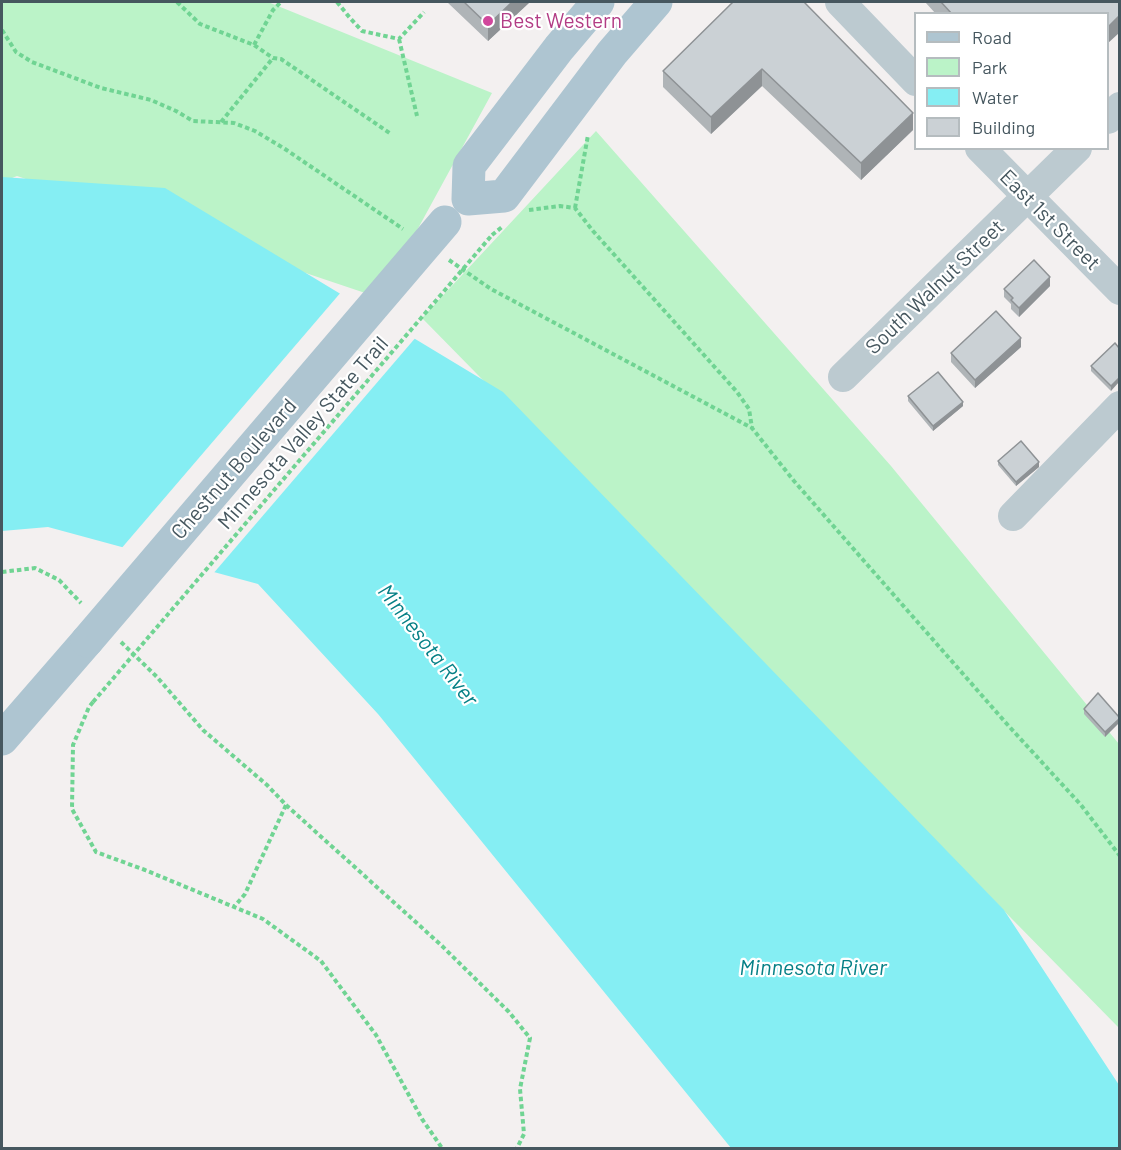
<!DOCTYPE html>
<style>
body{margin:0}
#map{position:relative;width:1121px;height:1150px;overflow:hidden;background:#f3f0f0;font-family:Barlow,sans-serif}
canvas{display:block}
.frame{position:absolute;inset:0;border:3px solid #46575f;pointer-events:none}
.legend{position:absolute;left:914px;top:12px;width:195px;height:138px;box-sizing:border-box;background:#fff;border:2px solid #b5bcbf;margin:0;padding:8px 10px;list-style:none;font-size:18px;color:#46575f}
.legend li{display:flex;align-items:center;gap:12px;height:30px}
.legend b{width:30px;border:2px solid #b5bcbf}
</style>
<div id="map">
<canvas width="1121" height="1150"></canvas>
<div class="frame"></div>
<ul class="legend">
<li><b style="height:8px;background:#aec5d1"></b>Road</li>
<li><b style="height:16px;background:#bbf3c8"></b>Park</li>
<li><b style="height:16px;background:#85eef3"></b>Water</li>
<li><b style="height:16px;background:#cbd1d5"></b>Building</li>
</ul>
</div>
<script>
const c = document.querySelector('canvas').getContext('2d');
c.lineJoin = 'round';
function fillPath(path, color) { c.fillStyle = color; c.fill(path, 'evenodd'); }
const poly = rows => new Path2D(rows.map(r => 'M' + r).join(''));
function stroke(path, color, width, dash) { c.strokeStyle = color; c.lineWidth = width; c.lineCap = dash ? 'butt' : 'round'; c.setLineDash(dash || []); c.stroke(path); }
function label(font, color, halo, rows, align = 'center') {
  c.font = font + ' Barlow,sans-serif'; c.lineWidth = 4.5; c.setLineDash([]); c.textBaseline = 'middle'; c.strokeStyle = halo; c.fillStyle = color; for (const [text, x, y, turn = 0] of rows) {
    c.save(); c.translate(x, y); c.rotate((+turn || 0) * Math.PI / 180); c.textAlign = isNaN(turn) ? turn : align; if (halo) c.strokeText(text, 0, 0); c.fillText(text, 0, 0); c.restore();
  }
}
fillPath(poly([
 [2,2,268,2,492,93,380,298,17,176,2,182],
 [596,131,891,466,1119,744,1119,1028,422,318]
]), '#bbf3c8');
fillPath(poly([
 [2,177,165,188,503,392,1004,910,1119,1085,1119,1148,731,1148,378,714,258,584,48,527,2,531]
]), '#85eef3');
fillPath(poly([
 [342,291,417,336,212,575,120,550]
]), '#f3f0f0');
stroke(poly([
 [177,2,200,24,254,45,273,58,281,59,391,134],
 [337,2,350,18,362,31,399,39,424,12],
 [2,30,16,52,32,62,101,88,151,100,176,111,193,121,234,123,255,131,285,149,403,229],
 [399,39,417,116],
 [254,45,273,10,281,2],
 [221,122,273,58],
 [575,208,588,135],
 [529,210,560,206,575,208,593,231,737,392,749,409,752,428],
 [492,235,502,227],
 [449,260,491,289,752,428,794,481,1006,723,1081,805,1120,856],
 [2,572,35,568,59,580,81,603],
 [121,642,157,677,203,730,267,785,286,805,245,894,234,907],
 [93,702,89,707,73,745,72,809,96,852,145,870,263,919,321,961,376,1035,422,1119,442,1148],
 [286,805,440,944,509,1012,530,1038,520,1089,524,1134,517,1148]
]), '#70d493', 4, [4.5, 3]);
stroke(poly([
 [840,2,916,81],
 [1108,119,1120,107],
 [980,148,1120,290],
 [843,377,1077,148],
 [1013,516,1120,406]
]), '#bccad0', 30);
stroke(poly([
 [468,199,504,196,612,53,656,2],
 [468,199,469,166,559,48,598,2],
 [2,739,87,641]
]), '#aec5d1', 33);
stroke(poly([
 [93,702,492,235]
]), '#70d493', 4, [4.5, 3]);
stroke(poly([
 [87,641,445,222]
]), '#aec5d1', 33);
fillPath(poly([
 [447,2,530,2,488,41],
 [733,2,913,130,861,180,762,86,711,134,663,87,663,71],
 [925,2,1119,2,1107,14,936,14],
 [1050,286,1019,317,1011,309,1011,304,1004,297,1004,289],
 [1021,347,975,388,951,362,951,353],
 [1119,348,1111,391,1091,371,1091,366],
 [908,396,963,406,933,431,908,401],
 [998,461,1039,467,1016,486,998,465],
 [1084,709,1119,717,1105,737,1084,714]
]), '#afb4b7');
fillPath(poly([
 [512,2,530,2,488,41,488,25],
 [1119,16,1119,33,1107,44,1107,28],
 [762,69,762,86,711,134,711,117],
 [913,113,913,130,861,180,861,163],
 [1050,277,1050,286,1019,317,1019,308],
 [1021,338,1021,347,975,388,975,380],
 [1119,378,1119,382,1111,391,1111,386],
 [963,402,963,406,933,431,933,426],
 [1039,462,1039,467,1016,486,1016,482],
 [1119,719,1119,723,1105,737,1105,732]
]), '#8e9295');
const building = poly([
 [464,2,512,2,488,25,464,2],
 [733,2,804,2,913,113,861,163,762,69,711,117,663,71,733,2],
 [941,2,1119,2,1119,16,1107,28,1107,14,952,14,941,2],
 [1034,260,1050,277,1019,308,1011,300,1013,298,1004,289,1034,260],
 [996,311,1021,338,975,380,951,353,996,311],
 [1115,343,1119,348,1119,378,1111,386,1091,366,1115,343],
 [938,372,963,402,933,426,908,396,938,372],
 [1021,441,1039,462,1016,482,998,461,1021,441],
 [1098,693,1119,717,1119,719,1105,732,1084,709,1098,693]
]);
fillPath(building, '#cbd1d5');
stroke(building, '#8e9295', 1.5);
for (const [x, y, r, color] of [
 [488,21,6,"#d1479c"]
]) { const dot = new Path2D(); dot.arc(x, y, r, 0, 2 * Math.PI); c.fillStyle = color; c.fill(dot); stroke(dot, '#fff', 2); }
label('21px', '#b23c85', '#fff', [
 ["Best Western",500,21]
], 'left');
label('21px', '#46575f', '#fff', [
 ["East 1st Street",1050,220,45],
 ["South Walnut Street",935,287,-44],
 ["Minnesota Valley State Trail",303,433,-49],
 ["Chestnut Boulevard",234,469,-49]
]);
label('italic 22px', '#068086', '#fff', [
 ["Minnesota River",428,645,52],
 ["Minnesota River",813,968]
]);
</script>
